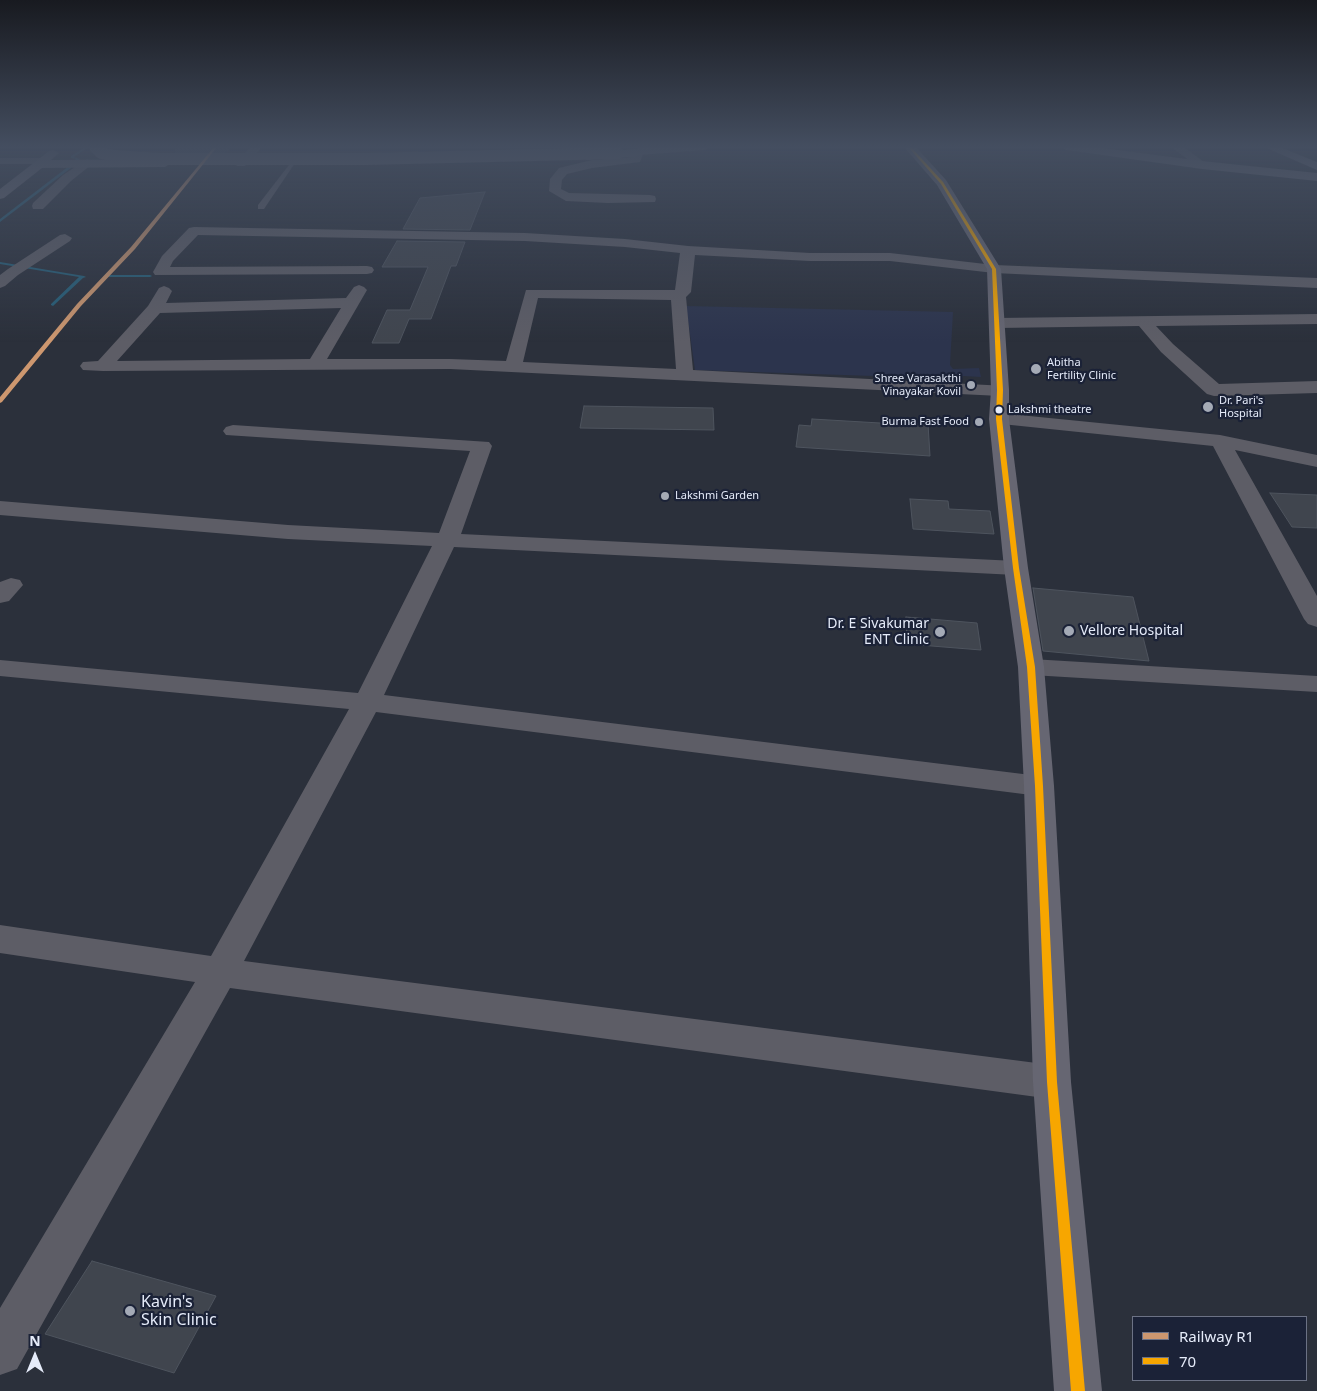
<!DOCTYPE html>
<style>
body{margin:0}
#map{position:relative;width:1317px;height:1391px;overflow:hidden;background:#2b303b;font-family:"Noto Sans",sans-serif}
canvas{display:block}
.legend{position:absolute;left:1132px;top:1316px;width:175px;height:65px;box-sizing:border-box;background:#1b2237;border:1px solid #6c7285;margin:0;padding:6px 9px;list-style:none;font-size:15px;color:#e5ebf9}
.legend li{display:flex;align-items:center;gap:10px;height:25px}
.legend b{width:25px;border:1px solid #6c7285}
.north{position:absolute;left:10px;top:1331px;width:50px;height:50px;-webkit-text-stroke:4px #1b2237;paint-order:stroke;rotate:0deg;font-size:14px;font-weight:700;line-height:20px;text-align:center;color:#e5ebf9}
.north::after{content:'';display:block;margin:auto;width:18px;height:22px;background:#e5ebf9;clip-path:polygon(50% 0,100% 100%,50% 72%,0 100%)}
</style>
<div id="map">
<canvas width="1317" height="1391"></canvas>
<ul class="legend">
<li><b style="height:6px;background:#cd976f"></b>Railway R1</li>
<li><b style="height:6px;background:#f7a600"></b>70</li>
</ul>
<div class="north">N</div>
</div>
<script>
const c = document.querySelector('canvas').getContext('2d');
c.lineJoin = 'round';
function fillPath(path, color) { c.fillStyle = color; c.fill(path, 'evenodd'); }
const poly = rows => new Path2D(rows.map(r => 'M' + r).join(''));
function stroke(path, color, width, dash) { c.strokeStyle = color; c.lineWidth = width; c.lineCap = dash ? 'butt' : 'round'; c.setLineDash(dash || []); c.stroke(path); }
function label(font, color, halo, rows, align = 'center') {
  c.font = font + ' "Noto Sans",sans-serif'; c.lineWidth = 4.5; c.setLineDash([]); c.textBaseline = 'middle'; c.strokeStyle = halo; c.fillStyle = color; for (const [text, x, y, turn = 0] of rows) {
    c.save(); c.translate(x, y); c.rotate((+turn || 0) * Math.PI / 180); c.textAlign = isNaN(turn) ? turn : align; if (halo) c.strokeText(text, 0, 0); c.fillText(text, 0, 0); c.restore();
  }
}
fillPath(poly([
 [175,147,232,147,217,161,174,161],
 [686,306,953,312,950,365,953,369,979,368,981,377,963,376,962,379,695,370]
]), '#2c344d');
fillPath(poly([
 [85,147,89,147,74,157,80,159,71,168,0,222,0,219,69,166,76,159,71,158,71,156,85,147],
 [0,262,84,276,86,277,83,278,53,306,51,305,51,304,79,277,0,264,0,262],
 [109,275,150,275,152,276,150,277,109,277,109,275]
]), '#265f79');
const building = poly([
 [485,192,470,230,403,229,420,198,485,192],
 [397,241,465,242,456,266,451,266,431,319,409,319,399,343,372,343,387,310,410,310,428,267,382,267,397,241],
 [584,406,713,408,714,430,580,428,584,406],
 [812,419,897,424,898,422,928,424,930,456,796,447,799,425,811,426,812,419],
 [1270,493,1317,495,1317,528,1292,527,1270,493],
 [910,499,948,501,949,509,990,511,994,534,913,529,910,499],
 [1033,588,1133,597,1149,661,1043,651,1033,588],
 [906,617,977,623,981,650,907,644,906,617],
 [92,1261,216,1296,174,1373,45,1334,92,1261]
]);
fillPath(building, '#40454e');
stroke(building, '#4e545e', 1);
fillPath(poly([
 [292,161,295,163,264,209,258,209,258,205,292,161]
]), '#5d5d66');
fillPath(poly([
 [250,147,262,147,245,166,237,166,235,164,237,162,250,147],
 [1171,147,1184,147,1208,165,1206,167,1198,167,1171,147],
 [638,149,644,152,640,162,592,168,567,174,562,180,561,189,569,193,650,195,655,196,656,199,655,202,608,203,566,201,549,191,550,179,559,168,592,160,631,157,634,150,638,149],
 [0,158,43,158,49,161,43,164,0,164,0,158],
 [87,159,93,163,91,165,71,181,43,209,33,209,32,206,33,203,63,175,87,159],
 [194,227,525,233,625,239,688,246,810,253,890,253,994,265,1317,278,1317,288,994,273,890,261,810,261,695,255,691,292,686,297,693,370,1007,386,1009,390,1007,394,1000,396,450,369,103,371,83,370,80,366,83,362,98,361,148,306,159,288,164,286,169,288,172,291,166,303,346,298,354,287,359,285,364,287,367,290,327,359,450,359,506,361,526,290,675,290,680,253,625,247,525,241,198,235,173,261,170,267,367,266,372,267,374,270,372,273,367,274,155,275,153,272,162,256,189,228,194,227],
 [538,298,671,300,676,369,523,362,538,298],
 [341,308,310,359,117,361,160,313,341,308],
 [65,234,72,238,70,241,18,275,5,286,0,288,0,275,8,269,60,235,65,234],
 [1317,314,1317,324,1156,326,1173,344,1219,384,1317,381,1317,393,1214,396,1207,394,1161,352,1139,326,997,328,991,326,989,323,991,320,997,318,1317,314],
 [999,413,1220,435,1317,455,1317,467,1235,450,1317,596,1317,627,1308,624,1304,619,1213,446,992,423,989,419,992,415,999,413],
 [233,425,489,442,492,446,461,534,1016,561,1024,563,1028,568,1024,573,1016,575,454,547,384,695,1039,776,1050,779,1054,786,1050,793,1039,796,376,712,244,961,1052,1065,1066,1070,1071,1082,1066,1094,1052,1099,230,988,17,1369,0,1375,0,1308,195,982,0,953,0,925,211,956,349,709,0,676,0,660,358,693,432,546,288,539,0,515,0,501,288,525,439,533,470,451,226,435,223,431,226,427,233,425],
 [11,578,20,580,23,585,9,601,0,603,0,582,11,578],
 [1031,659,1317,676,1317,692,1031,675,1022,673,1018,667,1022,661,1031,659]
]), '#5d5d66');
fillPath(poly([
 [651,147,710,147,705,150,640,155,631,157,587,160,581,157,587,154,651,147],
 [1061,147,1095,147,1202,161,1317,173,1317,181,1202,169,1066,150,1061,147],
 [53,150,59,153,51,160,165,159,171,163,165,167,42,168,4,198,0,199,0,189,49,151,53,150]
]), '#676772');
fillPath(poly([
 [904,147,916,147,946,180,1001,269,1009,390,1009,419,1028,568,1044,667,1054,786,1071,1082,1102,1391,1054,1391,1033,1082,1024,786,1018,667,1004,568,989,419,991,390,987,269,937,185,904,147]
]), '#666672');
fillPath(poly([
 [1264,147,1280,147,1317,162,1317,170,1264,147]
]), '#6c6c7a');
stroke(poly([
 [95,147,101,153,115,156,160,159,367,159,618,153]
]), '#676772', 12);
fillPath(poly([
 [908,147,911,147,943,182,996,269,1003,390,1002,419,1019,568,1035,667,1043,786,1057,1082,1085,1391,1071,1391,1047,1082,1035,786,1027,667,1013,568,996,419,997,390,992,269,941,184,908,147]
]), '#f7a600');
fillPath(poly([
 [214,147,217,147,135,249,81,306,2,402,0,403,0,397,77,304,131,247,214,147]
]), '#cd976f');
const sky = c.createLinearGradient(0, 0, 0, 342);
sky.addColorStop(0, '#181a20');
sky.addColorStop(0.43, '#444e60');
sky.addColorStop(1, '#444e6000');
c.fillStyle = sky;
c.fillRect(0, 0, 1317, 342);
for (const [x, y, r, color] of [
 [1036,369,6,"#a4aab6"],
 [971,385,5,"#a4aab6"],
 [1208,407,6,"#a4aab6"],
 [999,410,4.5,"#e5ebf9"],
 [979,422,5,"#a4aab6"],
 [665,496,5,"#a4aab6"],
 [1069,631,6,"#a4aab6"],
 [940,632,6,"#a4aab6"],
 [130,1311,6,"#a4aab6"]
]) { const dot = new Path2D(); dot.arc(x, y, r, 0, 2 * Math.PI); c.fillStyle = color; c.fill(dot); stroke(dot, '#1b2237', 2); }
label('11px', '#e5ebf9', '#1b2237', [
 ["Abitha",1047,363],
 ["Fertility Clinic",1047,376],
 ["Shree Varasakthi",961,379,"right"],
 ["Vinayakar Kovil",961,392,"right"],
 ["Dr. Pari's",1219,401],
 ["Hospital",1219,414],
 ["Burma Fast Food",969,422,"right"],
 ["Lakshmi Garden",675,496]
], 'left');
label('11px', '#e5ebf9', '#1b2237', [
 ["Lakshmi theatre",1008,410]
], 'left');
label('14px', '#e5ebf9', '#1b2237', [
 ["Dr. E Sivakumar",929,624],
 ["ENT Clinic",929,640],
 ["Vellore Hospital",1080,631,"left"]
], 'right');
label('16px', '#e5ebf9', '#1b2237', [
 ["Kavin's",141,1302],
 ["Skin Clinic",141,1320]
], 'left');
</script>
